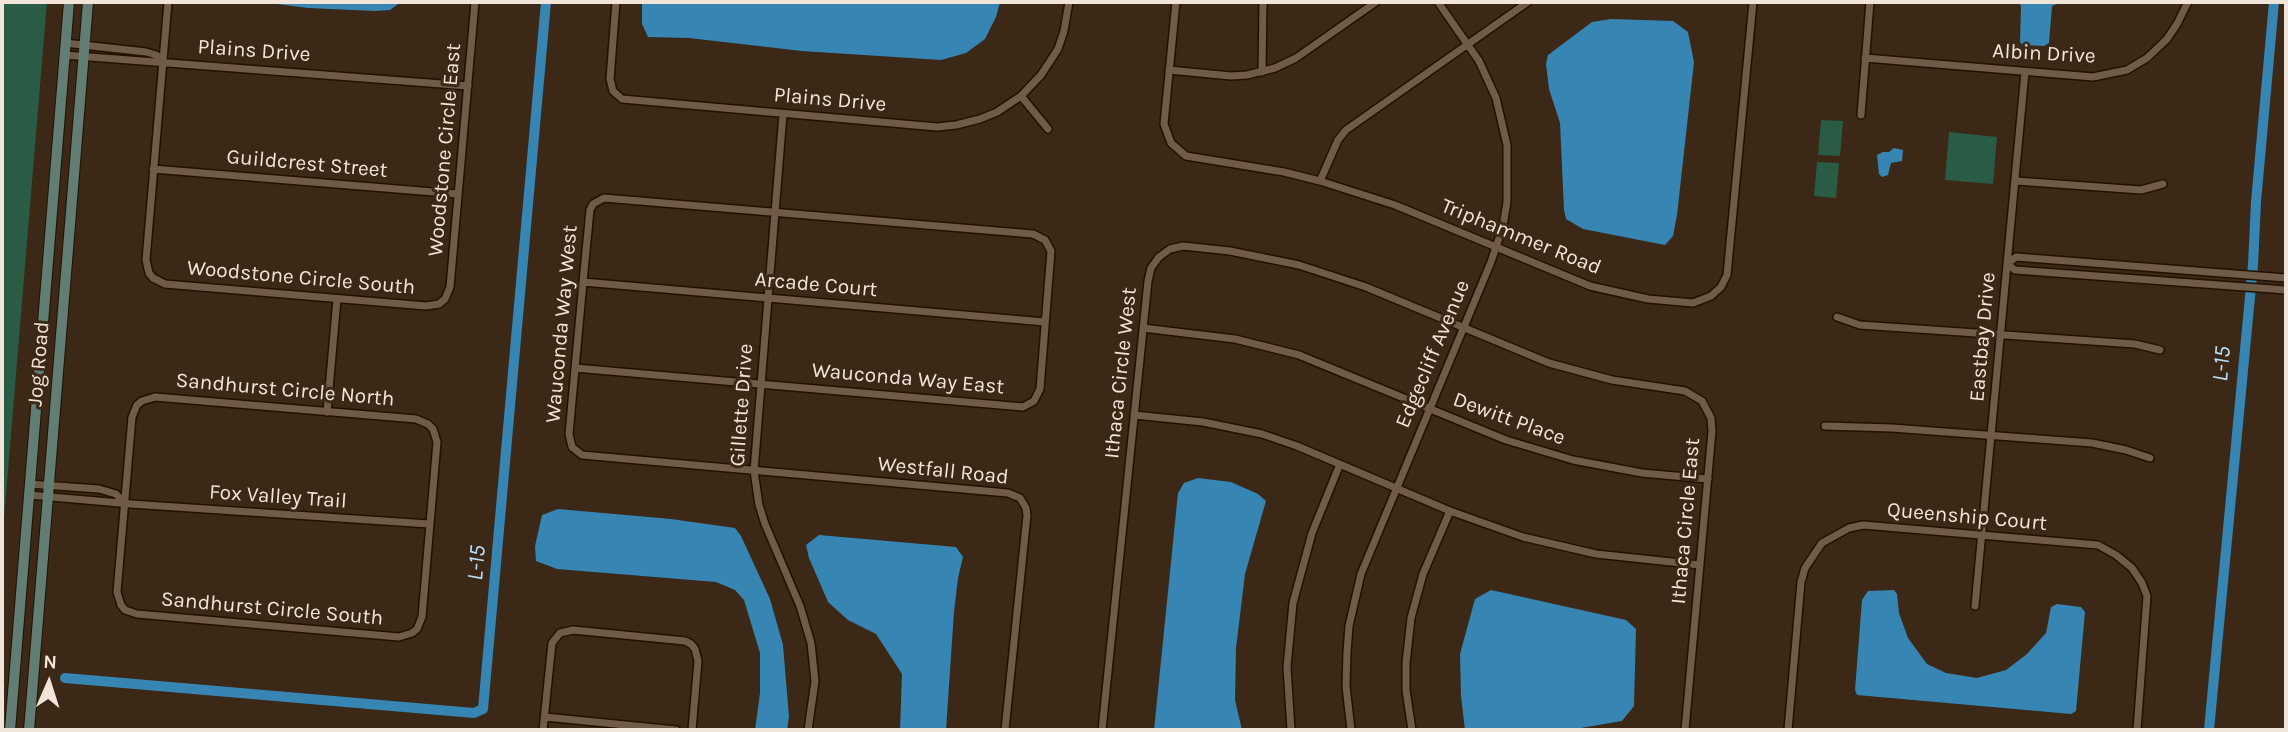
<!DOCTYPE html>
<style>
body{margin:0}
#map{position:relative;width:2288px;height:732px;overflow:hidden;background:#3b2817;font-family:Karla,sans-serif}
canvas{display:block}
.frame{position:absolute;inset:0;border:4px solid #f1e5da;pointer-events:none}
.north{position:absolute;left:14px;top:648px;width:70px;height:70px;-webkit-text-stroke:5px #3b2817;paint-order:stroke;rotate:3deg;font-size:19px;font-weight:700;line-height:28px;text-align:center;color:#f1e5da}
.north::after{content:'';display:block;margin:auto;width:24px;height:32px;background:#f1e5da;clip-path:polygon(50% 0,100% 100%,50% 72%,0 100%)}
</style>
<div id="map">
<canvas width="2288" height="732"></canvas>
<div class="frame"></div>
<div class="north">N</div>
</div>
<script>
const c = document.querySelector('canvas').getContext('2d');
c.lineJoin = 'round';
function fillPath(path, color) { c.fillStyle = color; c.fill(path, 'evenodd'); }
const poly = rows => new Path2D(rows.map(r => 'M' + r).join(''));
function stroke(path, color, width, dash) { c.strokeStyle = color; c.lineWidth = width; c.lineCap = dash ? 'butt' : 'round'; c.setLineDash(dash || []); c.stroke(path); }
function label(font, color, halo, rows, align = 'center') {
  c.font = font + ' Karla,sans-serif'; c.lineWidth = 6; c.setLineDash([]); c.textBaseline = 'middle'; c.strokeStyle = halo; c.fillStyle = color; for (const [text, x, y, turn = 0] of rows) {
    c.save(); c.translate(x, y); c.rotate((+turn || 0) * Math.PI / 180); c.textAlign = isNaN(turn) ? turn : align; if (halo) c.strokeText(text, 0, 0); c.fillText(text, 0, 0); c.restore();
  }
}
fillPath(poly([
 [2,2,47,2,2,543],
 [1821,120,1843,121,1840,156,1818,155],
 [1949,132,1997,137,1993,184,1945,180],
 [1817,162,1839,163,1836,198,1814,196]
]), '#2a5b44');
fillPath(poly([
 [262,2,401,2,390,10,375,11,308,8],
 [642,2,1000,2,996,17,985,39,966,53,941,60,802,51,689,38,648,37,642,24],
 [2018,2,2087,2,2079,4,2060,3,2052,6,2049,43,2044,46,2023,45,2020,42,2021,6],
 [1611,19,1673,21,1688,32,1694,62,1677,215,1673,236,1665,245,1583,229,1566,219,1564,210,1560,123,1549,89,1546,64,1548,55,1592,22],
 [1894,148,1903,150,1902,161,1891,163,1888,175,1882,177,1879,174,1877,155,1883,152,1889,152],
 [1198,478,1231,482,1258,494,1266,501,1245,574,1236,648,1235,700,1242,730,1154,730,1178,493,1184,483],
 [558,509,671,519,735,528,741,536,770,599,783,645,789,717,787,730,755,730,760,693,760,653,744,600,735,590,716,582,557,569,536,561,535,546,542,515],
 [819,535,956,547,963,557,958,578,954,612,946,730,900,730,902,674,876,634,848,620,828,602,809,558,806,545],
 [1491,590,1626,620,1636,629,1634,706,1622,721,1569,730,1465,730,1461,696,1460,654,1475,599],
 [1894,590,1897,594,1899,613,1908,638,1927,664,1946,673,1977,678,2006,670,2027,654,2046,633,2051,607,2057,604,2081,607,2085,612,2076,711,2071,714,1857,695,1855,690,1862,600,1868,591]
]), '#3785b2');
stroke(poly([
 [65,678,474,713,483,709,546,2],
 [2209,730,2253,265,2256,202,2274,2]
]), '#3785b2', 10);
const minor = poly([
 [168,2,146,260,149,273,153,278,165,284,426,306,439,304,445,299,450,287,475,2],
 [616,2,610,79,613,91,622,99,937,127,956,125,980,119,997,112,1021,96,1041,75,1058,49,1064,31,1069,2],
 [1176,2,1164,124,1171,143,1186,156,1284,172,1320,181,1395,205,1590,286,1648,299,1693,303,1711,296,1721,287,1727,275,1753,2],
 [65,43,146,52,156,55,163,61],
 [64,55,468,86],
 [1865,58,2093,77,2127,70,2147,58,2167,39,2177,24,2188,2],
 [1169,70,1231,76,1247,75,1275,68,1296,58,1376,2],
 [1262,72,1263,2],
 [1021,96,1048,129],
 [783,114,754,471,759,505,765,524,800,606,811,643,815,681,808,730],
 [1861,115,1870,2],
 [153,169,458,194],
 [1320,181,1338,140,1346,130,1528,2],
 [2016,181,2141,190,2163,184],
 [2286,278,2016,257,2007,264,2015,270,2286,290],
 [583,282,1045,322],
 [1837,317,1860,325,2135,344,2160,350],
 [1143,328,1235,339,1299,355,1506,440,1573,460,1642,473,1708,479],
 [575,368,1023,407,1034,401,1040,389,1051,251,1045,240,1033,234,604,198,593,204,590,210,583,282,569,434,572,447,582,455,1008,493,1020,498,1026,508,1027,515,1005,730],
 [155,397,416,419,428,424,433,429,437,442,422,617,417,629,412,633,399,637,137,614,125,610,121,605,117,592,132,417,137,405,142,401,155,397],
 [327,412,337,299],
 [1134,415,1203,422,1262,434,1297,446,1450,511,1523,537,1596,554,1700,565],
 [1825,426,1892,428,2092,443,2126,450,2150,458],
 [29,484,99,489,116,494,124,503],
 [29,495,131,504,429,524],
 [1975,606,2025,72],
 [545,717,676,730],
 [543,730,552,643,560,633,573,630,685,641,691,644,695,649,698,661,692,730],
 [1102,730,1148,281,1151,268,1159,257,1170,249,1183,246,1230,251,1299,265,1366,287,1549,363,1612,380,1685,391,1702,401,1711,418,1712,431,1685,730],
 [1291,730,1287,667,1293,603,1312,533,1340,464],
 [1351,730,1346,686,1347,652,1349,626,1361,574,1491,262,1503,226,1507,202,1507,145,1496,98,1479,61,1438,2],
 [1412,730,1406,690,1406,663,1411,618,1423,574,1450,511],
 [1788,730,1801,582,1805,568,1822,543,1849,528,1863,525,2098,545,2116,555,2132,568,2142,583,2147,596,2137,730]
]);
const secondary = poly([
 [10,730,69,2],
 [29,730,88,2]
]);
stroke(minor, '#211102', 10);
stroke(secondary, '#211102', 12);
stroke(minor, '#705b49', 7);
stroke(secondary, '#627e74', 10);
label('21px', '#f1e5da', '#3b2817', [
 ["Plains Drive",254,51,4],
 ["Albin Drive",2044,54,3],
 ["Plains Drive",830,100,5],
 ["Woodstone Circle East",445,150,-85],
 ["Guildcrest Street",307,164,5],
 ["Triphammer Road",1521,237,22],
 ["Woodstone Circle South",301,278,5],
 ["Arcade Court",816,285,5],
 ["Wauconda Way West",562,324,-85],
 ["Eastbay Drive",1983,337,-85],
 ["Edgecliff Avenue",1433,354,-67],
 ["Jog Road",39,364,-85],
 ["Ithaca Circle West",1121,373,-84],
 ["Wauconda Way East",908,379,5],
 ["Sandhurst Circle North",285,390,5],
 ["Gillette Drive",742,405,-86],
 ["Dewitt Place",1509,419,20],
 ["Westfall Road",943,471,6],
 ["Fox Valley Trail",278,497,4],
 ["Queenship Court",1967,517,5],
 ["Ithaca Circle East",1686,521,-85],
 ["Sandhurst Circle South",272,609,5]
]);
label('italic 23px', '#b9dff8', '#3b2817', [
 ["L-15",2222,364,-85],
 ["L-15",477,563,-85]
]);
</script>
